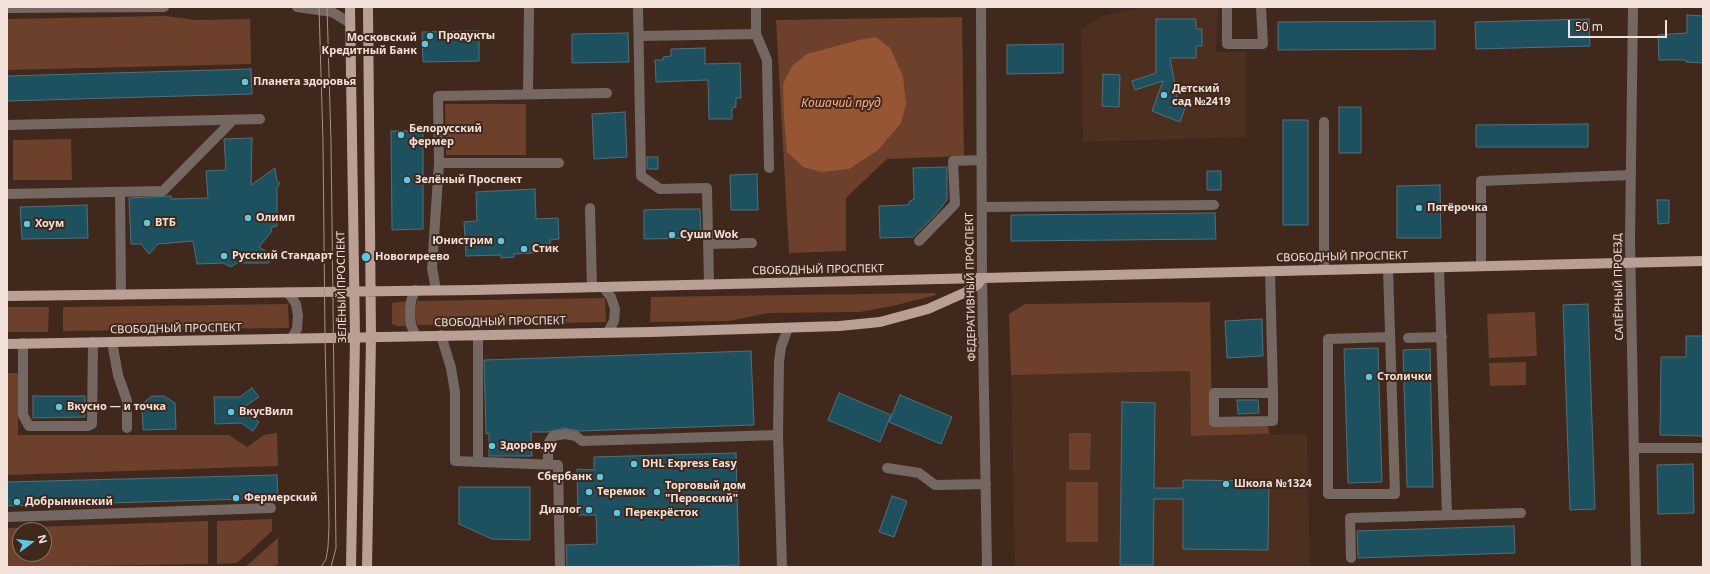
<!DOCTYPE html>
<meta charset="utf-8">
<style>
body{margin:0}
#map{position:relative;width:1710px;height:574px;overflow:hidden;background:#40281c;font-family:"Noto Sans",sans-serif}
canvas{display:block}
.frame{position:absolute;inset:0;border:8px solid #f1e1d9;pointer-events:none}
.north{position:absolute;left:12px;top:522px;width:40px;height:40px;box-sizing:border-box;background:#40281c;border:1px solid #877268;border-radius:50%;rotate:75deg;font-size:11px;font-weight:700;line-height:16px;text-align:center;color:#f1e1d9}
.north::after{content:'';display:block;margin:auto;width:14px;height:18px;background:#5bc8e6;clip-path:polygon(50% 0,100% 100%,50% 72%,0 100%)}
.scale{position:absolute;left:1568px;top:20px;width:99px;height:18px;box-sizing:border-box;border:2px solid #f1e1d9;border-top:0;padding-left:5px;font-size:12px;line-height:14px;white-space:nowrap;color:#f1e1d9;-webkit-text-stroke:3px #40281c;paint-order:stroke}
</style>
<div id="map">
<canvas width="1710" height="574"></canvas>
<div class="frame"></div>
<div class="north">N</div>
<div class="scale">50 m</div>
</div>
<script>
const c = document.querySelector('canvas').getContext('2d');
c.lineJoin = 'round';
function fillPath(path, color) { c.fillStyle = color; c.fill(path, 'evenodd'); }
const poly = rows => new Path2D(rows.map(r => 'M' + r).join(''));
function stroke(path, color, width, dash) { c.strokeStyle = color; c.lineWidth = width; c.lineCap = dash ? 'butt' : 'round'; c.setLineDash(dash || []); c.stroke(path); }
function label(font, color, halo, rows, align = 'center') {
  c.font = font + ' "Noto Sans",sans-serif'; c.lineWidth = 4; c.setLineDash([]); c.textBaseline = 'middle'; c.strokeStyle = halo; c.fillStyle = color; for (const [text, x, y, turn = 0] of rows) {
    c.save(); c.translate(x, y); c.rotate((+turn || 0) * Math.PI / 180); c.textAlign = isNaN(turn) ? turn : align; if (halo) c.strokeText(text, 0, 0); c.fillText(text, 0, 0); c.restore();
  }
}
fillPath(poly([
 [1144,7,1218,7,1216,52,1246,52,1246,137,1083,142,1081,29,1102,16],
 [1190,371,1192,436,1307,434,1310,567,1015,567,1011,375]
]), '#4d2f20');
fillPath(poly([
 [165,16,196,20,250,19,251,64,7,70,7,19],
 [962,17,964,156,887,159,846,198,846,251,789,253,776,20],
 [445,104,526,104,526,155,446,155],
 [71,139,72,180,13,180,13,140],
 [935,293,936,295,897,305,860,312,768,313,729,321,650,322,651,297],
 [605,298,606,322,417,325,415,313,417,301],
 [407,301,408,326,397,326,392,324,392,303],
 [1210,302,1212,426,1268,424,1269,434,1191,436,1190,371,1011,375,1009,314,1025,304],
 [288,304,289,328,63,331,63,307],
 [7,307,49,307,48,332,7,332],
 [1535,312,1537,356,1489,358,1487,314],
 [1526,362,1526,385,1490,386,1489,363],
 [7,373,18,373,18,435,229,435,247,447,264,435,277,433,278,466,7,475],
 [1069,433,1091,433,1090,470,1069,470],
 [1066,482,1098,482,1098,542,1066,542],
 [272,519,272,531,237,563,217,564,217,521],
 [208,521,208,564,7,567,7,528],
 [20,530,44,530,44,554,20,554],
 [278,538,278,564,274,567,245,567]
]), '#6c402a');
fillPath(poly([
 [876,37,890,48,903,76,906,104,901,123,878,150,849,169,821,172,803,167,787,152,784,117,783,84,792,66,807,54,859,40]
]), '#965635');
const building = poly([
 [1687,15,1703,16,1703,63,1686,62,1686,60,1659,60,1658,35,1687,33,1687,15],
 [1156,19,1196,19,1196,29,1202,29,1202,46,1196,46,1196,58,1170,58,1178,102,1186,105,1180,122,1152,111,1163,81,1135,90,1132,81,1156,73,1156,19],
 [1589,19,1590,46,1476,49,1475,22,1589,19],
 [1435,21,1435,49,1278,50,1278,22,1435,21],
 [479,31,479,61,423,62,422,32,479,31],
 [628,33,629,62,572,63,572,34,628,33],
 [1063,44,1063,73,1007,74,1007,45,1063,44],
 [705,48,705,64,740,63,741,98,736,98,736,107,732,108,732,119,709,119,708,80,656,82,655,60,663,60,663,57,671,56,671,49,705,48],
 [251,69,252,94,7,101,7,76,251,69],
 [1103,74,1120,75,1119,107,1102,106,1103,74],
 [1339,107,1361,107,1361,153,1339,153,1339,107],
 [625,112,627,157,594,159,592,114,625,112],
 [1283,120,1308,120,1308,225,1283,225,1283,120],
 [1588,124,1588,147,1476,147,1476,125,1588,124],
 [391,131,423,131,423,229,392,230,391,131],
 [252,138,251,185,275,168,277,181,280,183,277,188,277,226,272,227,271,232,259,247,270,254,269,263,237,263,231,267,223,263,197,264,193,241,158,244,149,254,141,244,131,244,129,198,171,196,171,199,208,198,206,171,226,170,224,139,252,138],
 [647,157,658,157,658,169,647,169,647,157],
 [947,167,947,200,936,214,913,237,880,238,879,206,908,205,910,201,914,199,913,168,947,167],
 [1207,171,1221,171,1221,190,1207,190,1207,171],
 [757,174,758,210,731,210,730,175,757,174],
 [1440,185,1441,238,1397,238,1397,186,1440,185],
 [535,189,536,219,558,218,559,239,550,240,550,252,514,254,514,257,501,258,501,255,466,256,464,222,477,221,476,192,535,189],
 [1657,200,1669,200,1669,223,1658,224,1657,200],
 [87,205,88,238,22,239,20,207,87,205],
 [673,209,700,209,701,238,644,239,644,210,673,209],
 [1215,213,1216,239,1011,241,1011,215,1215,213],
 [1588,304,1595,509,1570,510,1563,305,1588,304],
 [1262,319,1263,356,1227,358,1225,321,1262,319],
 [1686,336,1703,336,1703,436,1660,435,1661,357,1686,357,1686,336],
 [1378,348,1382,482,1348,483,1344,349,1378,348],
 [1430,349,1433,487,1407,487,1403,350,1430,349],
 [751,351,754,425,579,431,564,428,548,432,531,432,532,456,489,456,489,433,486,434,484,360,751,351],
 [252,388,259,397,241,409,259,422,253,431,241,423,215,424,214,397,240,397,252,388],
 [839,393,891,415,880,442,828,420,839,393],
 [900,395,952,417,941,444,889,422,900,395],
 [33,396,85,396,85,417,33,418,33,396],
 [152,396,164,396,175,403,176,429,143,430,142,404,152,396],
 [1237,400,1258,400,1259,413,1238,414,1237,400],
 [1122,402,1155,403,1154,488,1183,488,1183,480,1269,481,1268,550,1183,549,1183,499,1154,499,1153,565,1120,565,1122,402],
 [736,453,739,565,667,567,567,567,566,545,597,544,596,515,578,515,577,469,594,470,594,457,736,453],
 [1693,464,1694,513,1658,514,1657,465,1693,464],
 [277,475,278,498,7,506,7,482,277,475],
 [459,487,530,487,530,540,492,539,459,524,459,487],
 [892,496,907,501,894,537,879,532,892,496],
 [1514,526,1515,553,1358,558,1357,531,1514,526]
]);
fillPath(building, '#1e515f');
stroke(building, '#4f707b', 1);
stroke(poly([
 [297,7,332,12,350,23],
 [638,7,641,176,660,189,707,188,709,285],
 [756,7,756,34,767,60,769,168],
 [981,7,982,278,987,567],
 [1227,7,1227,44,1263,44,1261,7],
 [1633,7,1630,240,1636,567],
 [7,8,164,7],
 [639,36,756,34],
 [528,94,529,7],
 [1324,122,1324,270],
 [7,125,260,119],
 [559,163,439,163,438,96,607,93],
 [120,192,121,295],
 [7,194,163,191,232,121],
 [982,207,1214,205],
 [590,208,592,287],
 [919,241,955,204,953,161,982,160],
 [708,244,752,243],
 [1481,266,1481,181,1631,175],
 [1439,267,1447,515],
 [1388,268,1395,494,1328,494,1328,339,1390,337],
 [1270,271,1273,393,1273,421,1214,422,1214,393,1273,393],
 [603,287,611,297,615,309,614,321,608,332],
 [415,290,411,301,410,313,411,325,416,336],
 [436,290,432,268,439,163],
 [288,292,296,304,298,316,297,329,291,339],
 [441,335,451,368,455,392,455,461,558,465,560,567],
 [1408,338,1442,337],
 [112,342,118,375,127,401,127,428],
 [23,343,23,415,29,426,88,426,92,424,93,342],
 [1634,448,1703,448],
 [478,462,478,335],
 [548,464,548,444,553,436,565,434,576,436,582,441,778,435],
 [887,468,919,473,935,485,986,484],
 [7,517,271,508],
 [1351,558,1350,518,1521,513],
 [782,567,778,435,779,362,781,347,788,328]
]), '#756862', 10);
stroke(poly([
 [350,7,355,337,351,567],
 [7,296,474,290,1703,261],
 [7,344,651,332,839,326,880,322,928,309,966,292,978,284,982,278],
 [367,567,371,337,368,7]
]), '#baa094', 10);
stroke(poly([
 [319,7,323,142,325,338,329,526,328,547,326,559,321,567],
 [327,7,331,142,336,548,331,567]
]), '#a69289', 1);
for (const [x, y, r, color] of [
 [430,36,4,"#5bc8e6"],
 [425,44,4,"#5bc8e6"],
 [245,82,4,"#5bc8e6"],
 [1164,95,4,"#5bc8e6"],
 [401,135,4,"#5bc8e6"],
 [407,180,4,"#5bc8e6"],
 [1419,208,4,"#5bc8e6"],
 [248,218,4,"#5bc8e6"],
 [147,223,4,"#5bc8e6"],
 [27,224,4,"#5bc8e6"],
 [672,235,4,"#5bc8e6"],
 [501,241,4,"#5bc8e6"],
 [524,249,4,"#5bc8e6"],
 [224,256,4,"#5bc8e6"],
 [366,257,5,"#5bc8e6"],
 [1369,377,4,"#5bc8e6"],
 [59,407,4,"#5bc8e6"],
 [231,412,4,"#5bc8e6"],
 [492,446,4,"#5bc8e6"],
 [634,464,4,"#5bc8e6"],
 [600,477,4,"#5bc8e6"],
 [1226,484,4,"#5bc8e6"],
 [589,492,4,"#5bc8e6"],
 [657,492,4,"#5bc8e6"],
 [236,498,4,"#5bc8e6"],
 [17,502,4,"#5bc8e6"],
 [589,510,4,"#5bc8e6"],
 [617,513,4,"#5bc8e6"]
]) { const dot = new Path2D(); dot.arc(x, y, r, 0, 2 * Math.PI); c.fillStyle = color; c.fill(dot); stroke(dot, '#40281c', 1.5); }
label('bold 11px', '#f1e1d9', '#40281c', [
 ["Продукты",438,36],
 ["Московский",417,38,"right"],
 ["Кредитный Банк",417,51,"right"],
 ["Планета здоровья",253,82],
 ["Детский",1172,89],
 ["сад №2419",1172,102],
 ["Белорусский",409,129],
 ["фермер",409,142],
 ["Зелёный Проспект",415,180],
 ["Пятёрочка",1427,208],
 ["Олимп",256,218],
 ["ВТБ",155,223],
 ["Хоум",35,224],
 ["Суши Wok",680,235],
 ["Юнистрим",493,241,"right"],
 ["Стик",532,249],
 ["Русский Стандарт",232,256],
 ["Новогиреево",375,257],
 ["Столички",1377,377],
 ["Вкусно — и точка",67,407],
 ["ВкусВилл",239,412],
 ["Здоров.ру",500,446],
 ["DHL Express Easy",642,464],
 ["Сбербанк",592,477,"right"],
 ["Школа №1324",1234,484],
 ["Торговый дом",665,486],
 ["\"Перовский\"",665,499],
 ["Теремок",597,492],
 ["Фермерский",244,498],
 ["Добрынинский",25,502],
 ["Диалог",581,510,"right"],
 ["Перекрёсток",625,513]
], 'left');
label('11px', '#f1e1d9', '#40281c', [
 ["СВОБОДНЫЙ ПРОСПЕКТ",1342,257,-1],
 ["СВОБОДНЫЙ ПРОСПЕКТ",818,270,-1],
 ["ЗЕЛЁНЫЙ ПРОСПЕКТ",342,287,-91],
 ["ФЕДЕРАТИВНЫЙ ПРОСПЕКТ",971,287,-91],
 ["САПЁРНЫЙ ПРОЕЗД",1619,287,-91],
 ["СВОБОДНЫЙ ПРОСПЕКТ",500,322,-1],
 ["СВОБОДНЫЙ ПРОСПЕКТ",176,329,-1]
]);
label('italic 12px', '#fbaf8b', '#40281c', [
 ["Кошачий пруд",841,104]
]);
</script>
